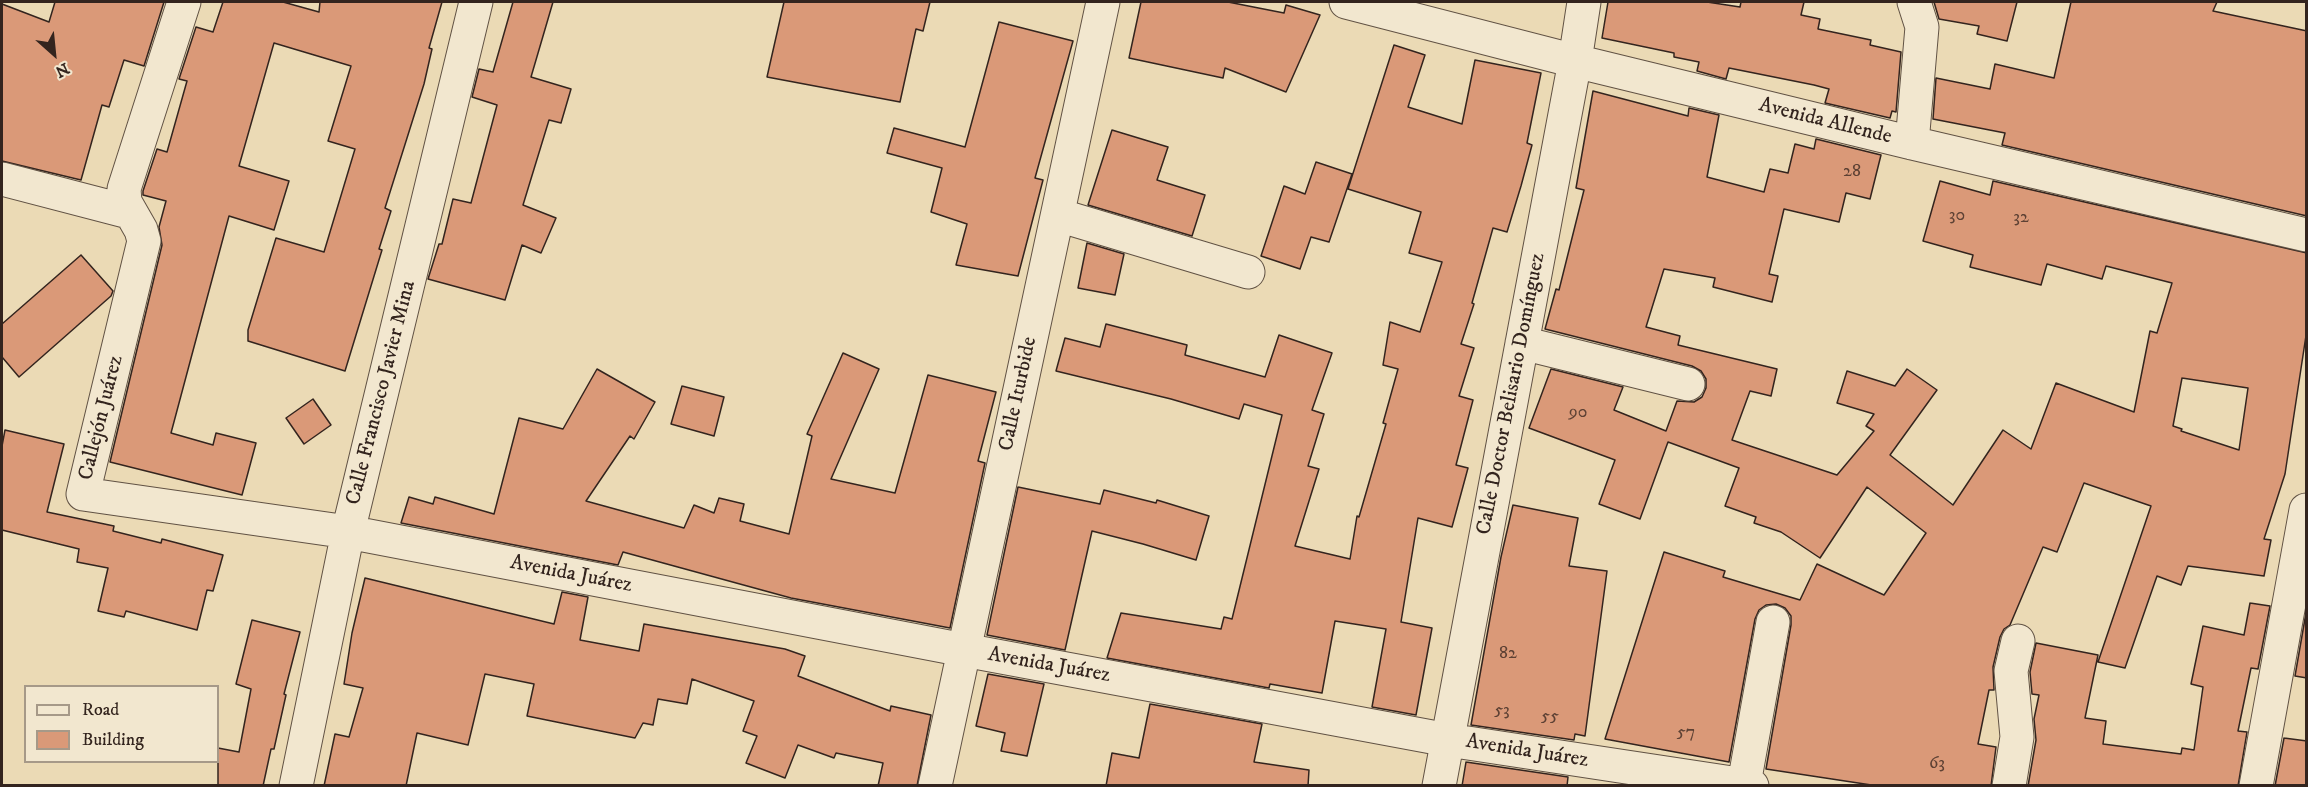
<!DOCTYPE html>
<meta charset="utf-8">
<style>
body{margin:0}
#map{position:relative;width:2308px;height:787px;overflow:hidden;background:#ebdab5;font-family:"IM FELL DW Pica",serif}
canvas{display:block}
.frame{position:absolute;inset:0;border:3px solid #33241e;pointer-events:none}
.legend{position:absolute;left:24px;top:685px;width:195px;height:78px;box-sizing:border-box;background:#f2e7cf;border:2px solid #a69988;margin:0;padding:8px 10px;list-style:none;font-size:18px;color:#33241e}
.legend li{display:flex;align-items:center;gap:12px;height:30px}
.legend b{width:30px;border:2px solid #a69988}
.north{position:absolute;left:24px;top:24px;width:60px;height:60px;-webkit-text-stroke:4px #f2e7cf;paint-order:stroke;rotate:153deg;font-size:16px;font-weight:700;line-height:24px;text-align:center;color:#33241e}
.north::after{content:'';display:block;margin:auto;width:21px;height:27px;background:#33241e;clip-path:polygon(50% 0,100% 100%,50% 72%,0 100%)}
</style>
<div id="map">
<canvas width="2308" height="787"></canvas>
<div class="frame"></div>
<ul class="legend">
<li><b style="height:8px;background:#f2e7cf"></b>Road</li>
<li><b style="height:16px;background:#da9978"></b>Building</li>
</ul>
<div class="north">N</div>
</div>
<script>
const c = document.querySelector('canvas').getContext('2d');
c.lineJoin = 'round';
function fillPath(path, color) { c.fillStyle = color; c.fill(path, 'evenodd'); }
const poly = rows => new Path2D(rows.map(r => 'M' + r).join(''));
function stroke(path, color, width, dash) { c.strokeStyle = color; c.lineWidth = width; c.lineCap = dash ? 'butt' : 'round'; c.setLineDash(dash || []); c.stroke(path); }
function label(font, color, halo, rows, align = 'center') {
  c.font = font + ' "IM FELL DW Pica",serif'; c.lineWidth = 6; c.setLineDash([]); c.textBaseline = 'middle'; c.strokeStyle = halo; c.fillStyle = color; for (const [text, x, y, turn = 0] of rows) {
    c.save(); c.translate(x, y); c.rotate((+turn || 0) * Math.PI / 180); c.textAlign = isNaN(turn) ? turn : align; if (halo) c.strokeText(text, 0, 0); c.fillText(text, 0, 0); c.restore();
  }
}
const building = poly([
 [55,2,164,2,144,66,124,60,109,107,102,105,81,180,2,161,2,4,49,22,55,2],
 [223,2,283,2,319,12,320,2,442,2,429,48,432,49,424,84,385,208,391,211,379,249,382,250,345,371,248,341,248,330,276,238,324,252,355,149,328,141,351,66,274,43,239,166,289,181,274,230,229,216,171,433,213,445,216,433,256,443,242,495,110,462,162,245,159,227,166,201,143,195,143,191,157,149,167,152,187,81,179,79,196,27,213,32,223,2],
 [513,2,553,2,531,77,571,89,561,123,549,120,523,205,556,218,541,253,522,245,505,300,428,279,439,244,442,244,453,199,471,203,497,105,472,97,479,69,493,72,513,2],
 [784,2,930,2,923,31,916,29,900,102,767,77,784,2],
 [1141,2,1228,2,1284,13,1286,5,1320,15,1286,92,1225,68,1223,78,1129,58,1141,2],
 [1608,2,1707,2,1740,7,1741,2,1804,2,1801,15,1820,19,1818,29,1871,40,1870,45,1901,52,1896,112,1892,111,1890,118,1825,103,1829,89,1814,85,1729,68,1726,79,1697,71,1699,62,1674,57,1674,53,1602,38,1608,2],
 [1934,2,2017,2,2007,41,1977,34,1979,26,1939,19,1934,2],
 [2071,2,2217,2,2213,11,2307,31,2307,216,2002,145,2005,133,1933,119,1936,78,1990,89,1995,64,2054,78,2071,2],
 [999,22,1073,41,1035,178,1043,180,1018,276,956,265,967,224,931,212,942,168,887,153,894,128,965,147,999,22],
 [1394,45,1425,55,1408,107,1462,124,1475,60,1541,73,1527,143,1532,145,1521,186,1507,232,1493,228,1472,303,1474,304,1461,344,1474,348,1459,396,1473,400,1456,465,1468,468,1452,527,1418,518,1401,622,1432,628,1416,715,1372,707,1386,629,1335,621,1322,693,1270,684,1269,688,1107,658,1121,613,1221,629,1224,617,1232,619,1282,415,1244,404,1239,419,1171,399,1056,371,1065,338,1100,347,1106,324,1187,345,1185,355,1265,377,1279,335,1332,353,1312,410,1324,414,1308,466,1319,469,1295,546,1350,559,1357,516,1359,517,1386,424,1383,423,1398,369,1383,365,1390,322,1420,332,1442,262,1409,253,1421,212,1348,189,1394,45],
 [1593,91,1688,116,1689,108,1719,115,1707,177,1764,192,1770,169,1788,173,1795,144,1814,149,1816,139,1881,155,1870,199,1846,193,1839,222,1784,209,1769,274,1778,276,1772,302,1713,287,1715,278,1664,269,1646,327,1680,336,1678,345,1777,369,1771,396,1750,391,1732,440,1837,475,1874,431,1866,426,1874,414,1837,403,1847,371,1895,386,1907,369,1937,390,1890,455,1953,505,2003,430,2031,449,2056,383,2134,412,2150,331,2157,333,2172,283,2106,266,2102,279,2047,264,2041,285,1970,267,1973,255,1923,241,1940,181,1990,195,1993,181,2307,253,2307,329,2285,474,2264,539,2271,540,2264,576,2188,566,2181,585,2157,576,2125,668,2098,662,2151,506,2084,483,2057,552,2043,547,2010,625,2004,629,2000,637,1993,667,1994,690,1989,690,1978,744,1996,747,1991,786,1878,786,1766,769,1791,625,1791,616,1785,608,1776,604,1766,605,1759,610,1755,619,1729,762,1605,739,1664,552,1725,571,1723,577,1800,600,1817,564,1884,595,1926,533,1867,487,1820,558,1781,532,1754,523,1756,517,1725,506,1739,468,1668,442,1640,519,1599,504,1615,460,1529,428,1551,369,1623,387,1614,410,1666,431,1677,401,1694,402,1702,397,1706,388,1706,379,1701,371,1692,366,1545,329,1556,289,1559,290,1584,190,1576,188,1593,91],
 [2182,378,2248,388,2239,450,2181,431,2182,429,2173,426,2182,378],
 [1112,130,1168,147,1157,180,1205,195,1192,236,1088,205,1112,130],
 [1316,162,1352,174,1329,242,1311,237,1300,269,1261,256,1284,186,1305,194,1316,162],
 [1087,243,1124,254,1115,295,1078,288,1087,243],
 [81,255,113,291,111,296,19,377,2,357,2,324,81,255],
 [843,353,879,369,831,479,895,493,928,375,996,392,978,461,985,463,950,628,791,598,623,552,618,565,401,523,409,497,433,504,435,497,494,514,519,418,563,429,597,369,655,402,634,439,630,436,586,501,684,528,694,505,714,513,719,498,744,504,740,521,789,534,812,436,807,434,843,353],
 [682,386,724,397,714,436,671,424,682,386],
 [313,399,331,425,304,444,286,418,313,399],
 [5,430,64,444,47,512,114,526,113,531,161,543,162,539,223,555,213,591,207,590,197,630,126,611,124,617,98,611,108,568,77,562,79,549,2,530,2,446,5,430],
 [1018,487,1100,504,1104,490,1156,503,1157,500,1209,516,1196,560,1143,544,1092,531,1065,650,987,635,1018,487],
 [1513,505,1578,518,1569,566,1607,571,1585,736,1575,734,1574,740,1471,725,1501,557,1513,505],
 [365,578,554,624,562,592,588,597,580,640,639,651,644,624,785,649,805,656,798,676,890,711,891,706,931,715,917,786,878,786,883,763,836,753,834,758,798,745,785,778,746,763,757,736,743,731,754,701,692,679,687,704,658,699,653,725,643,723,635,738,527,716,534,684,485,674,468,745,417,733,406,786,324,786,335,734,349,737,363,688,344,684,352,633,365,578],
 [2250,603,2270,606,2258,669,2251,668,2238,731,2247,732,2238,786,2028,786,2036,740,2034,719,2039,695,2032,694,2030,672,2036,643,2098,655,2085,718,2106,721,2103,744,2181,754,2182,748,2194,750,2203,687,2191,684,2203,626,2244,635,2250,603],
 [2306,613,2307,613,2307,678,2295,676,2306,613],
 [252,620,300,632,284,694,286,695,274,749,271,749,263,786,218,786,218,748,239,752,251,689,236,684,252,620],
 [988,674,1044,684,1027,756,1001,751,1005,733,976,726,988,674],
 [1150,704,1262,724,1254,762,1309,770,1308,786,1106,786,1112,753,1139,758,1150,704],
 [2284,738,2307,741,2307,786,2275,786,2284,738],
 [1466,762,1568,777,1567,786,1462,786,1466,762]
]);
fillPath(building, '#da9978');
stroke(building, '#33241e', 1.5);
const minor = poly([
 [184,2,124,189,125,202,141,230,144,241,83,494,348,532,964,650,1448,740,1752,786],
 [1346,2,1575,61,1912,143,2306,235],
 [1912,143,1922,27,1914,2],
 [2,179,129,212],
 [1058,215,1248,272],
 [1522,343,1688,384],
 [1744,784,1773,622],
 [296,786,348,532,476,2],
 [935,786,1103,2],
 [1439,786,1575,61,1584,2],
 [2009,786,2017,737,2011,671,2018,641],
 [2256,786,2306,510]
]);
stroke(minor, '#615244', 35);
stroke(minor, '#f2e7cf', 33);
label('18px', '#5d4134', null, [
 ["28",1852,172],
 ["30",1957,216],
 ["32",2021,218],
 ["90",1578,413],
 ["82",1508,654],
 ["53",1502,711],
 ["55",1550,717],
 ["57",1686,733],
 ["63",1937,764]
]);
label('21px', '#33241e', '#f2e7cf', [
 ["Avenida Allende",1825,122,14],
 ["Calle Francisco Javier Mina",382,393,-76],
 ["Calle Iturbide",1019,394,-78],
 ["Calle Doctor Belisario Domínguez",1512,394,-79],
 ["Callejón Juárez",102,418,-76],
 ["Avenida Juárez",571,575,11],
 ["Avenida Juárez",1049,666,10],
 ["Avenida Juárez",1527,752,9]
]);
</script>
